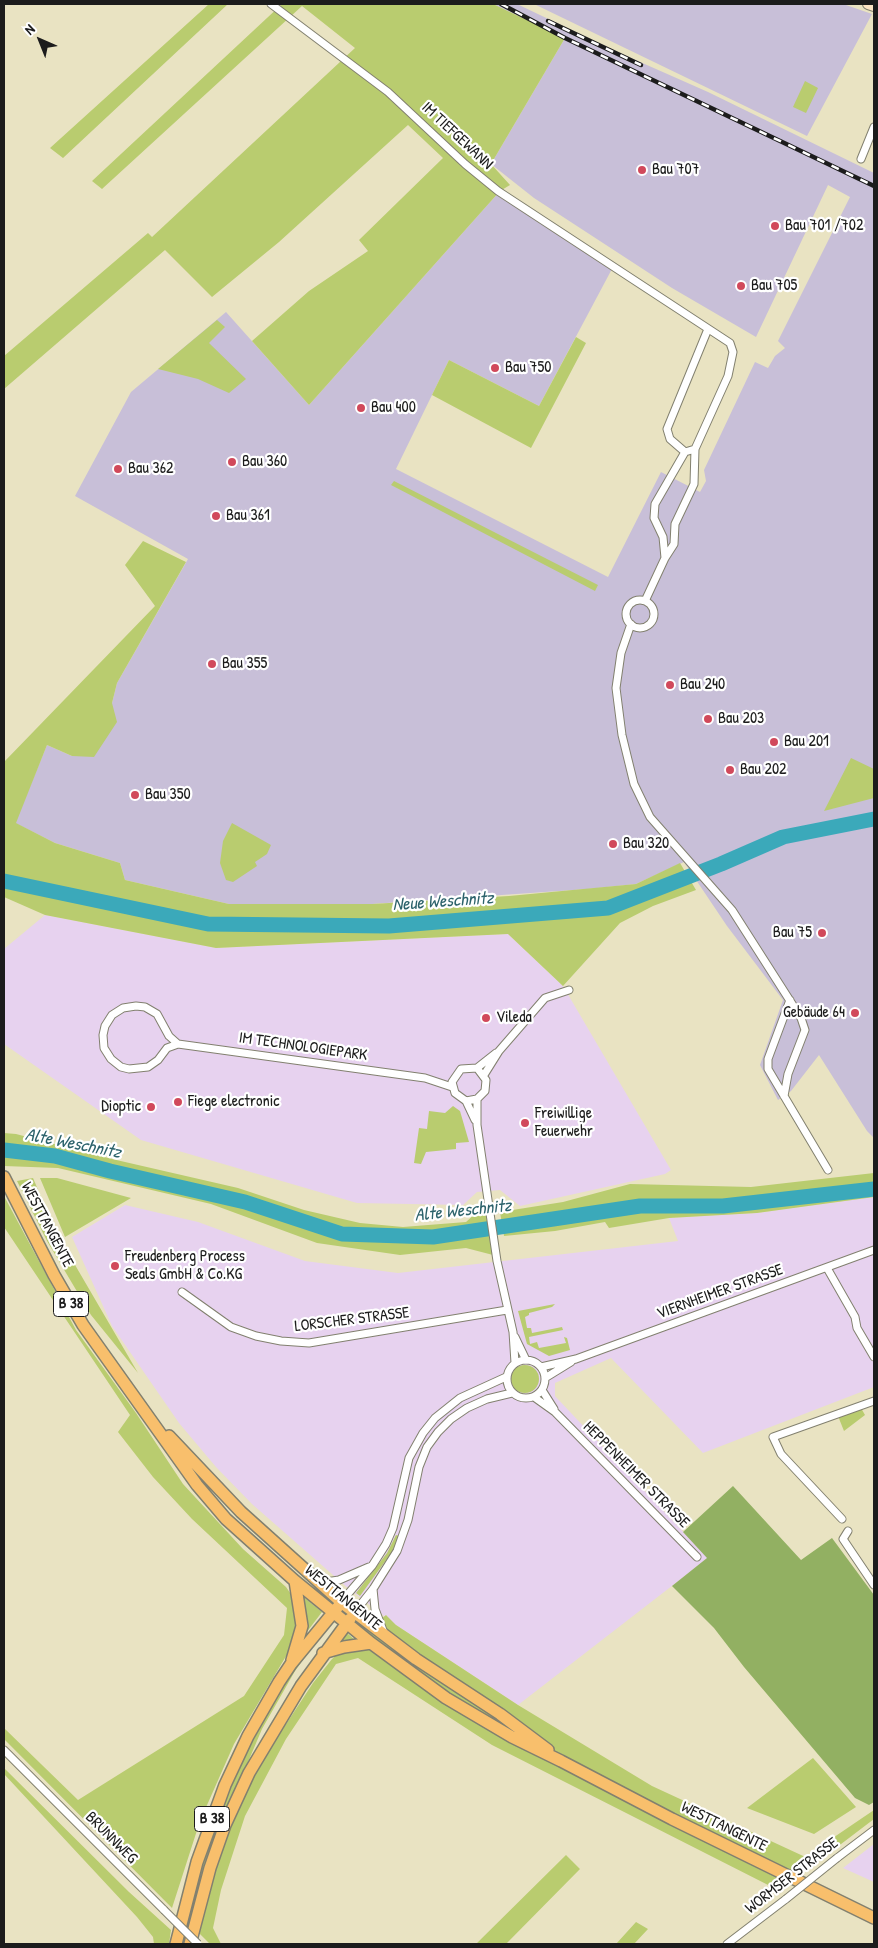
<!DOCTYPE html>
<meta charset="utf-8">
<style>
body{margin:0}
#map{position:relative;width:878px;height:1948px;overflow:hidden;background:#e9e3c2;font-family:"Patrick Hand",sans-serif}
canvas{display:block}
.frame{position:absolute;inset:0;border:5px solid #1c1c1c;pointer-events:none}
.north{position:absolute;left:15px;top:15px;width:50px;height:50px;-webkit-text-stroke:4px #fff;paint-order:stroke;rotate:316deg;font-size:14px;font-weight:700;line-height:20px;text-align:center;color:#1c1c1c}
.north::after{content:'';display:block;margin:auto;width:18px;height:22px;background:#1c1c1c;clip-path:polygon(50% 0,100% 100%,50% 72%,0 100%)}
</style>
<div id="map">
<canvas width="878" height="1948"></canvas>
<div class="frame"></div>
<div class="north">N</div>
</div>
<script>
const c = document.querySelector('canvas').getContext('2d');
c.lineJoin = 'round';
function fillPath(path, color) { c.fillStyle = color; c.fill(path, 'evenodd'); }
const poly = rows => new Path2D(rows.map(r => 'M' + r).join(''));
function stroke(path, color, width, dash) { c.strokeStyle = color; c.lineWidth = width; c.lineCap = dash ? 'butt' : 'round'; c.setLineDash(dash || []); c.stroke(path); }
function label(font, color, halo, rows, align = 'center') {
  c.font = font + ' "Patrick Hand",sans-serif'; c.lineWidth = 4.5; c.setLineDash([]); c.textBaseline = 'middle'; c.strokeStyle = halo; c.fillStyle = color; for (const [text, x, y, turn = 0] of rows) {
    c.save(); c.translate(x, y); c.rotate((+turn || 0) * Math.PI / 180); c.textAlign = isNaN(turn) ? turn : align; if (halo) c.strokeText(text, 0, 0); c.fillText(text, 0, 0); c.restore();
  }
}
fillPath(poly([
 [45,915,216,948,508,934,563,986,671,1170,665,1174,520,1206,500,1190,477,1192,463,1205,357,1203,141,1140,4,1044,4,949],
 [874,1197,874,1387,703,1453,611,1358,555,1383,555,1396,708,1558,518,1705,396,1625,349,1589,252,1504,216,1467,179,1423,112,1326,72,1237,125,1205,198,1222,305,1261,398,1273,678,1241,669,1218,757,1213],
 [874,1844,874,1882,843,1868]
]), '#e7d2ef');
fillPath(poly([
 [493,4,517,4,613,50,708,92,874,173,874,1138,867,1131,819,1055,791,1091,778,1100,760,1065,783,1000,727,926,684,862,636,884,588,889,372,904,229,904,125,880,120,863,55,843,15,823,47,745,72,756,112,703,117,683,188,559,75,496,131,392,226,312,309,405,500,191,613,267,539,406,449,360,396,469,608,577,661,472,700,492,706,481,704,470,755,362,768,368,775,356,785,348,778,341,850,197,828,185,756,337,672,288,534,198,491,164,565,38],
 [534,4,843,4,872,14,807,136]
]), '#c8bfd8');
fillPath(poly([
 [209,4,228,4,63,158,50,148],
 [282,4,493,4,565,38,491,164,510,185,500,191,309,405,252,341,309,291,368,251,359,240,443,158,408,125,279,242,212,297,165,250,4,389,4,356,148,233,152,237,355,48,302,6,102,189,92,181],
 [805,81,818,88,806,113,793,107],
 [217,320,225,327,209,343,246,379,229,393,198,379,158,369],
 [576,337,586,343,531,448,432,395,449,360,539,406],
 [394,481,598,585,595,591,391,485],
 [143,541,186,562,117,683,112,703,117,722,94,757,72,756,47,745,16,823,55,843,120,863,125,880,229,904,372,904,509,896,636,884,680,863,696,890,653,906,620,923,563,986,508,934,216,948,45,915,4,897,4,762,155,606,125,565],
 [851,758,874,769,874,798,824,811],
 [232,823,271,845,267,854,255,862,257,866,233,882,226,880,220,863,223,841],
 [453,1106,460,1111,469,1142,456,1143,456,1149,426,1152,421,1164,414,1163,419,1128,427,1129,429,1111,445,1113],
 [4,1133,16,1134,112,1159,238,1188,304,1210,360,1223,403,1227,466,1222,487,1203,493,1255,466,1248,400,1255,317,1243,211,1204,58,1168,4,1166],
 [874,1173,874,1197,757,1213,669,1218,609,1228,605,1222,555,1231,504,1236,500,1212,563,1202,630,1184,751,1187],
 [33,1178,57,1234,138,1373,91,1315,47,1241,17,1181],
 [40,1178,57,1178,131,1198,65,1237],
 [4,1196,76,1330,136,1413,183,1484,243,1549,286,1587,295,1600,299,1615,295,1641,234,1744,200,1821,172,1908,4,1739,4,1728,78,1800,244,1696,284,1635,287,1608,192,1519,153,1477,118,1432,130,1415,4,1227],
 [555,1304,552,1307,529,1313,529,1315,525,1317,527,1328,531,1328,532,1333,562,1327,563,1330,529,1337,530,1344,537,1342,539,1348,566,1343,564,1337,567,1338,570,1350,549,1356,527,1344,518,1311],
 '511 1379a14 14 0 1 1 28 0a14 14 0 1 1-28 0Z',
 [861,1408,865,1415,844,1431,838,1416],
 [396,1535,399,1536,392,1552,360,1596,356,1593,387,1553],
 [301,1595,322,1612,306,1633],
 [386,1615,396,1625,518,1705,652,1786,814,1861,776,1889,492,1745,358,1658,336,1664,286,1739,245,1816,221,1890,213,1928,221,1944,210,1944,198,1932,215,1861,250,1779,313,1683,332,1659,354,1640,339,1644,347,1633,355,1640,364,1633,356,1624,366,1631],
 [325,1629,295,1671,262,1729,201,1873,188,1921,186,1919,204,1859,227,1796,251,1744,292,1670],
 [813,1758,856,1807,814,1834,747,1808],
 [4,1768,129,1892,171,1930,169,1944,154,1944,153,1937,137,1917,4,1774],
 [874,1810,874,1819,824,1857,818,1853,818,1848],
 [566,1855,580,1869,506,1944,476,1944],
 [636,1922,648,1929,634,1944,616,1944]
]), '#b9cc6f');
fillPath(poly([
 [733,1486,801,1560,832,1538,874,1595,874,1802,869,1805,855,1798,744,1667,714,1628,672,1586,707,1558,683,1532]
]), '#92b062');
stroke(poly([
 [4,881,208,924,389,926,608,908,721,864,783,837,874,819],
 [4,1150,55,1156,110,1171,245,1202,342,1234,433,1237,640,1206,723,1206,874,1189]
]), '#3ba9ba', 15);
const street = poly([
 [271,4,388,92,465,164,498,191,730,343,733,352,728,376,695,449,685,452,670,439,667,429,708,329],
 [861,159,874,127],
 [665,558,663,537,654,518,655,504,685,452],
 '626 614a14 14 0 1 1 28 0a14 14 0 1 1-28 0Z',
 [645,601,665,558,674,544,675,524,694,484,695,449],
 [631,624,621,653,616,688,622,735,634,784,650,817,732,910,801,1018,805,1030,788,1074,784,1096],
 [790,1000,768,1059,768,1069,828,1170],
 [178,1044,169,1036,157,1014,145,1007,136,1006,123,1008,112,1015,105,1026,103,1035,104,1048,111,1059,121,1067,129,1069,148,1067,158,1060,167,1048,178,1044,425,1078,452,1087],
 [477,1068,496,1053],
 [484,1075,499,1051,545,998,569,990],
 [477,1099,466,1101,455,1093,452,1082,461,1069,477,1068,486,1080,485,1091,477,1099,477,1125,497,1261,513,1332,515,1363],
 [466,1101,475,1120],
 [827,1268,855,1317,857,1328,874,1357],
 [182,1292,231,1327,256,1336,281,1341,309,1343,507,1310],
 [515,1337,526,1360],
 '507 1379a19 19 0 1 1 38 0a19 19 0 1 1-38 0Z',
 [541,1367,576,1359,874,1250],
 [545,1378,571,1362],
 [542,1390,554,1409],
 [534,1397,555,1412,697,1557],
 [842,1519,781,1454,773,1437,874,1401],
 [848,1531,843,1539,874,1585],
 [319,1583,339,1580,369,1567],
 [373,1589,375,1609,384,1633],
 [341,1602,372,1566,386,1544,393,1528,409,1458,423,1433,435,1418,460,1398,506,1377],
 [354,1613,373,1589,397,1551,408,1520,419,1467,427,1447,438,1432,451,1419,467,1408,487,1399,512,1393],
 [4,1750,164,1910],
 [837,1858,874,1830],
 [727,1944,786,1899]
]);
const secondary = poly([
 [868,4,874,6]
]);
const primary = poly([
 [4,1177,54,1275,83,1325,197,1485,226,1519,295,1581,371,1643,446,1698,512,1737,561,1761,672,1819,874,1918],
 [169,1436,241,1512,341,1602,416,1659,500,1714,548,1750],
 [323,1653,344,1647,371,1643],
 [292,1660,302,1626,295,1581],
 [176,1944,197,1862,225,1785,248,1736,279,1682,291,1664,337,1608],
 [190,1944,210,1868,225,1825,249,1773,301,1686,350,1619]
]);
stroke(street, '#82806f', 9);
stroke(secondary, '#82806f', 12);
stroke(primary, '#82806f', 14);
stroke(street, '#fff', 7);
stroke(secondary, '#fce5c4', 10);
stroke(primary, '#f8bf6c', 11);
const rail = poly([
 [501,4,565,38,874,186],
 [548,21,641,65]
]);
stroke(rail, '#1c1c1c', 4.5);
stroke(rail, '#fff', 2.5, [8]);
const streetBridge = poly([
 [786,1899,837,1858],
 [164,1910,198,1944]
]);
stroke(streetBridge, '#82806f', 9, []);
stroke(streetBridge, '#fff', 7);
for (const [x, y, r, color] of [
 [642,170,5,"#d1495b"],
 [775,226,5,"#d1495b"],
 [741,286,5,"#d1495b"],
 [495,368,5,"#d1495b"],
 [361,408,5,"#d1495b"],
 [232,462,5,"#d1495b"],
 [118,469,5,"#d1495b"],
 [216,516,5,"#d1495b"],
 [212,664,5,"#d1495b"],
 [670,685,5,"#d1495b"],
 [708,719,5,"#d1495b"],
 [774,742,5,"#d1495b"],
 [730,770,5,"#d1495b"],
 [135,795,5,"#d1495b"],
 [613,844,5,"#d1495b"],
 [822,933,5,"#d1495b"],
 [855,1013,5,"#d1495b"],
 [486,1018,5,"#d1495b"],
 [178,1102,5,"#d1495b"],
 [151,1107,5,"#d1495b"],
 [525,1123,5,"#d1495b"],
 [115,1266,5,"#d1495b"]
]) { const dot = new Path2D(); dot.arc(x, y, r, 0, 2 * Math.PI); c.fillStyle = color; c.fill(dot); stroke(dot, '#fff', 2); }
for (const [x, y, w] of [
 [71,1304,35],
 [212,1819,35]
]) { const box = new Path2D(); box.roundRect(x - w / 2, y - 12.5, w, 25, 4); c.fillStyle = '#fff'; c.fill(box); stroke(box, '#1c1c1c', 1); }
label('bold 15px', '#1c1c1c', null, [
 ["B 38",71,1304],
 ["B 38",212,1819]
]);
label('16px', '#1c1c1c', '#fff', [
 ["IM TIEFGEWANN",457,136,43],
 ["IM TECHNOLOGIEPARK",303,1047,8],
 ["WESTTANGENTE",47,1225,62],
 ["VIERNHEIMER STRASSE",720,1292,-20],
 ["LORSCHER STRASSE",352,1320,-7],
 ["HEPPENHEIMER STRASSE",636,1475,45],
 ["WESTTANGENTE",343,1598,39],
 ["WESTTANGENTE",724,1827,26],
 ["BRUNNWEG",111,1838,45],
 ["WORMSER STRASSE",792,1876,-38]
]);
label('16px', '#1c1c1c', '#fff', [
 ["Bau 707",652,170],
 ["Bau 701 /702",785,226],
 ["Bau 705",751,286],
 ["Bau 750",505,368],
 ["Bau 400",371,408],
 ["Bau 360",242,462],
 ["Bau 362",128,469],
 ["Bau 361",226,516],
 ["Bau 355",222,664],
 ["Bau 240",680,685],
 ["Bau 203",718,719],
 ["Bau 201",784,742],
 ["Bau 202",740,770],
 ["Bau 350",145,795],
 ["Bau 320",623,844],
 ["Bau 75",812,933,"right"],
 ["Gebäude 64",845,1013,"right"],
 ["Vileda",496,1018],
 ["Fiege electronic",188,1102],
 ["Dioptic",141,1107,"right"],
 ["Freiwillige",535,1114],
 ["Feuerwehr",535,1132],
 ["Freudenberg Process",125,1257],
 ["Seals GmbH & Co.KG",125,1275]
], 'left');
label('italic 18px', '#2c626b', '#fff', [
 ["Neue Weschnitz",443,902,-4],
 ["Alte Weschnitz",73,1144,11],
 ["Alte Weschnitz",463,1211,-6]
]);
</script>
